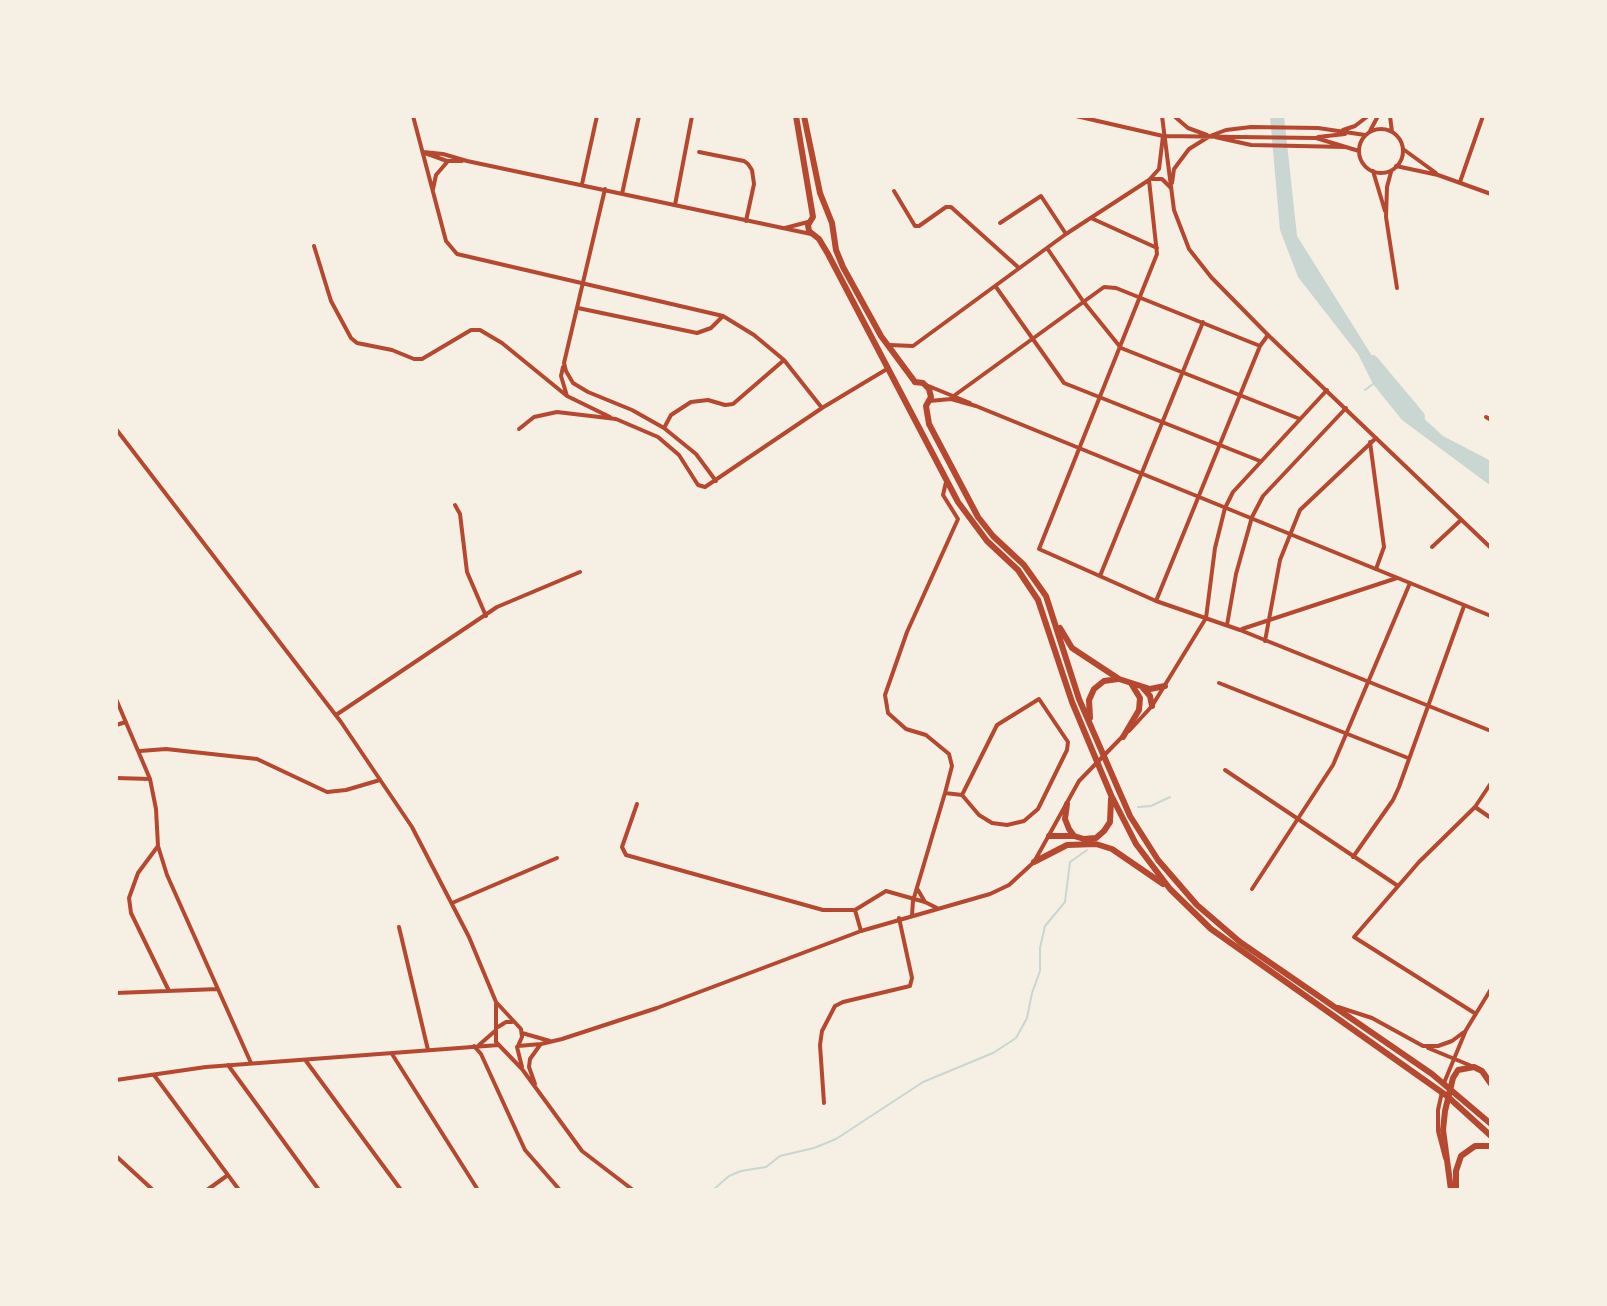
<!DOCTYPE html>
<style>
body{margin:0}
#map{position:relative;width:1607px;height:1306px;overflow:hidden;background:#f6efe4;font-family:Montserrat,sans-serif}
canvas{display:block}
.frame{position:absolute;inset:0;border:118px solid #f6efe4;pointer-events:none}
</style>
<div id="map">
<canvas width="1607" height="1306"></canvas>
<div class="frame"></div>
</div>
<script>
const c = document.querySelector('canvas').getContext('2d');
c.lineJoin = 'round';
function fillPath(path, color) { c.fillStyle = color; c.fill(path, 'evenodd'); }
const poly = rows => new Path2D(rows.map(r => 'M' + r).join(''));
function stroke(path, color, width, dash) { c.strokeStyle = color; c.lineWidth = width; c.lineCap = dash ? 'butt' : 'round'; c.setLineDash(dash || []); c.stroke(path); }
fillPath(poly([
 [1270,116,1284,116,1297,236,1394,391,1443,436,1491,461,1491,486,1402,420,1373,384,1358,354,1298,277,1280,230]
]), '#c9d6d2');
stroke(poly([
 [1365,390,1373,384],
 [1138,807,1151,806,1170,797],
 [713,1190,729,1176,741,1171,766,1167,780,1156,814,1148,836,1139,923,1082,993,1053,1016,1038,1027,1018,1032,993,1040,971,1040,948,1045,926,1065,902,1070,862,1087,850]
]), '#c9d6d2', 2);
stroke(poly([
 [1372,362,1418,417]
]), '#c9d6d2', 14);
stroke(poly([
 [413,116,446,241,457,254,723,316,754,335,784,360,822,408],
 [1403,149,1436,173],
 [423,152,443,154,467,161,811,234],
 [699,152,744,161,748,164,752,170,754,184,746,221],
 [425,153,447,161],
 [1396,166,1438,175,1491,194],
 [1152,179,1162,179,1171,188],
 [1149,180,1157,254,1039,549,1156,601,1240,630,1491,731],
 [1460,182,1483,116],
 [582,184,597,116],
 [433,189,436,175,448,161,462,161],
 [605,189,564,363,566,371,573,383,588,392,632,410,664,428,696,454,716,481],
 [894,191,915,226,919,226,946,207,951,207,1019,268],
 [622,194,639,116],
 [675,205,692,116],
 [1091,218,1157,248],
 [1000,223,1041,196,1066,234],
 [785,228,808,222],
 [314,246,331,301,351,338,357,343,392,350,414,359,422,359,471,330,480,330,502,343,567,396],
 [1047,248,1083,301,1121,348,1300,419],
 [996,287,1064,383,1260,461],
 [578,308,697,333,711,328,723,316],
 [890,345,913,346,1066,234,1149,180,1159,169,1163,136],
 [563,367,561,376,567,396,610,417],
 [926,385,970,403],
 [955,395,1104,287,1116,288,1260,346,1268,335],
 [664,428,671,415,691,402,708,400,725,405,733,404,784,360],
 [519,429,534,417,557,412,616,419,658,437,679,455,698,485,705,487,822,408,887,369],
 [1370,442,1384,547,1376,569],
 [455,505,460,514,467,572,486,616],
 [1432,547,1461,520],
 [1100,576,1203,322],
 [1156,601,1260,346],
 [1206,618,1215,548,1225,508,1233,492,1327,390],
 [1227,625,1236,574,1252,517,1263,496,1346,408],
 [1242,629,1397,578],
 [1265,641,1280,560,1300,510,1376,438],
 [1219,683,1408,758],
 [116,699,150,779,156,809,158,846,167,875,251,1063],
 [336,715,497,607,580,572],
 [116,725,126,722],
 [140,751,166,749,257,759,327,792,346,790,380,780],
 [1225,770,1398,886],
 [116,778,150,779],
 [945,793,952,766,949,754,926,735,906,729,888,713,885,695,907,632,958,519,943,495,946,482],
 [637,804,622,847,626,855,823,910,855,910],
 [1475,807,1491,818],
 [158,846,138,873,129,898,131,913,169,991],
 [1353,857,1393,800,1399,787,1464,606],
 [1252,889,1333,765,1410,583],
 [918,890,925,902,937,908],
 [452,903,557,858],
 [912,915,913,901,945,793,962,795,979,815,992,823,1007,825,1024,821,1038,809,1067,750,1068,742,1039,699,997,725,962,795],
 [399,927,428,1050],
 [861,931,855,910,886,891,925,902],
 [116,993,218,989],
 [1338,1007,1372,1018,1423,1046,1438,1046,1452,1041,1464,1032],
 [1476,1014,1354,937,1419,862,1475,807,1491,783],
 [474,1046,481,1054,525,1150,560,1190],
 [1428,1048,1474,1067],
 [392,1054,478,1190],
 [306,1061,401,1190],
 [228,1065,319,1190],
 [154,1075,239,1190],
 [1444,1083,1466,1030,1491,989],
 [1442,1092,1438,1110,1438,1131,1445,1158],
 [824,1103,820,1045,822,1031,835,1006,843,1002,910,986,912,978,899,918],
 [116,1156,153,1190],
 [207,1190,228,1175]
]), '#b5482f', 4);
stroke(poly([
 [1076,116,1163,136,1316,138,1359,151],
 [1162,116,1174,210,1189,249,1211,277,1268,335,1491,548],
 [1174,116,1188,128,1207,135],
 [1390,116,1392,132],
 '1359 151a22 22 0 1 1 44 0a22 22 0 1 1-44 0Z',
 [1343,130,1355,126,1368,116],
 [1370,131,1378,116],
 [1215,137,1251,145,1346,147],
 [1318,137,1345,134],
 [1373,171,1385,211],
 [1391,172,1387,187,1386,217,1397,288],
 [1172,183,1174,169,1189,149,1210,136,1226,130,1251,127,1318,128,1365,135],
 [929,401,951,399,976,406,1491,616],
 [1486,417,1491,420],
 [116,429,341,722,412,827,469,937,496,1002,521,1029,522,1037,518,1046],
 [1129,731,1152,706,1206,618],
 [496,1004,496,1042,522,1069,582,1151,633,1190],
 [498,1027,506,1022,512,1022],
 [522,1033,550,1041],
 [479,1045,495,1031],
 [518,1046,541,1044,562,1039,657,1008,861,931,990,894,1009,885,1034,862,1079,781,1122,737],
 [517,1047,522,1067],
 [116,1080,206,1067,499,1045],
 [535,1084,529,1067,530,1059,540,1045]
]), '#b5482f', 4);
stroke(poly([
 [796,116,813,217,808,225,809,231,819,239,828,254,958,502,987,541,1018,570,1038,600,1072,702,1111,795,1136,844,1170,889,1211,929,1447,1096,1491,1136],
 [804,116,820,193,832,223,836,250,843,267,881,336,915,382],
 [915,382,923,383,929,389,931,397,926,406,929,424,978,517,993,536,1024,565,1046,596,1079,699,1130,816,1158,860,1197,905,1240,942,1432,1074,1491,1124],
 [1060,628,1072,648,1119,679,1150,689,1165,686],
 [1143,688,1150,696,1152,706],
 [1090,718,1089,700,1094,689,1104,681,1118,679],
 [1123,737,1139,710,1140,698,1132,685],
 [1067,804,1065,819,1069,829,1074,836,1084,839,1096,838,1104,831,1110,822,1111,799],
 [1049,836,1073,836],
 [1034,862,1067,845,1096,844,1112,849,1163,884],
 [1451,1190,1443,1130,1445,1111,1453,1078,1458,1070,1474,1067,1482,1071,1491,1084],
 [1456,1190,1456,1171,1461,1156,1475,1146,1491,1146]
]), '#b5482f', 6);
</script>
